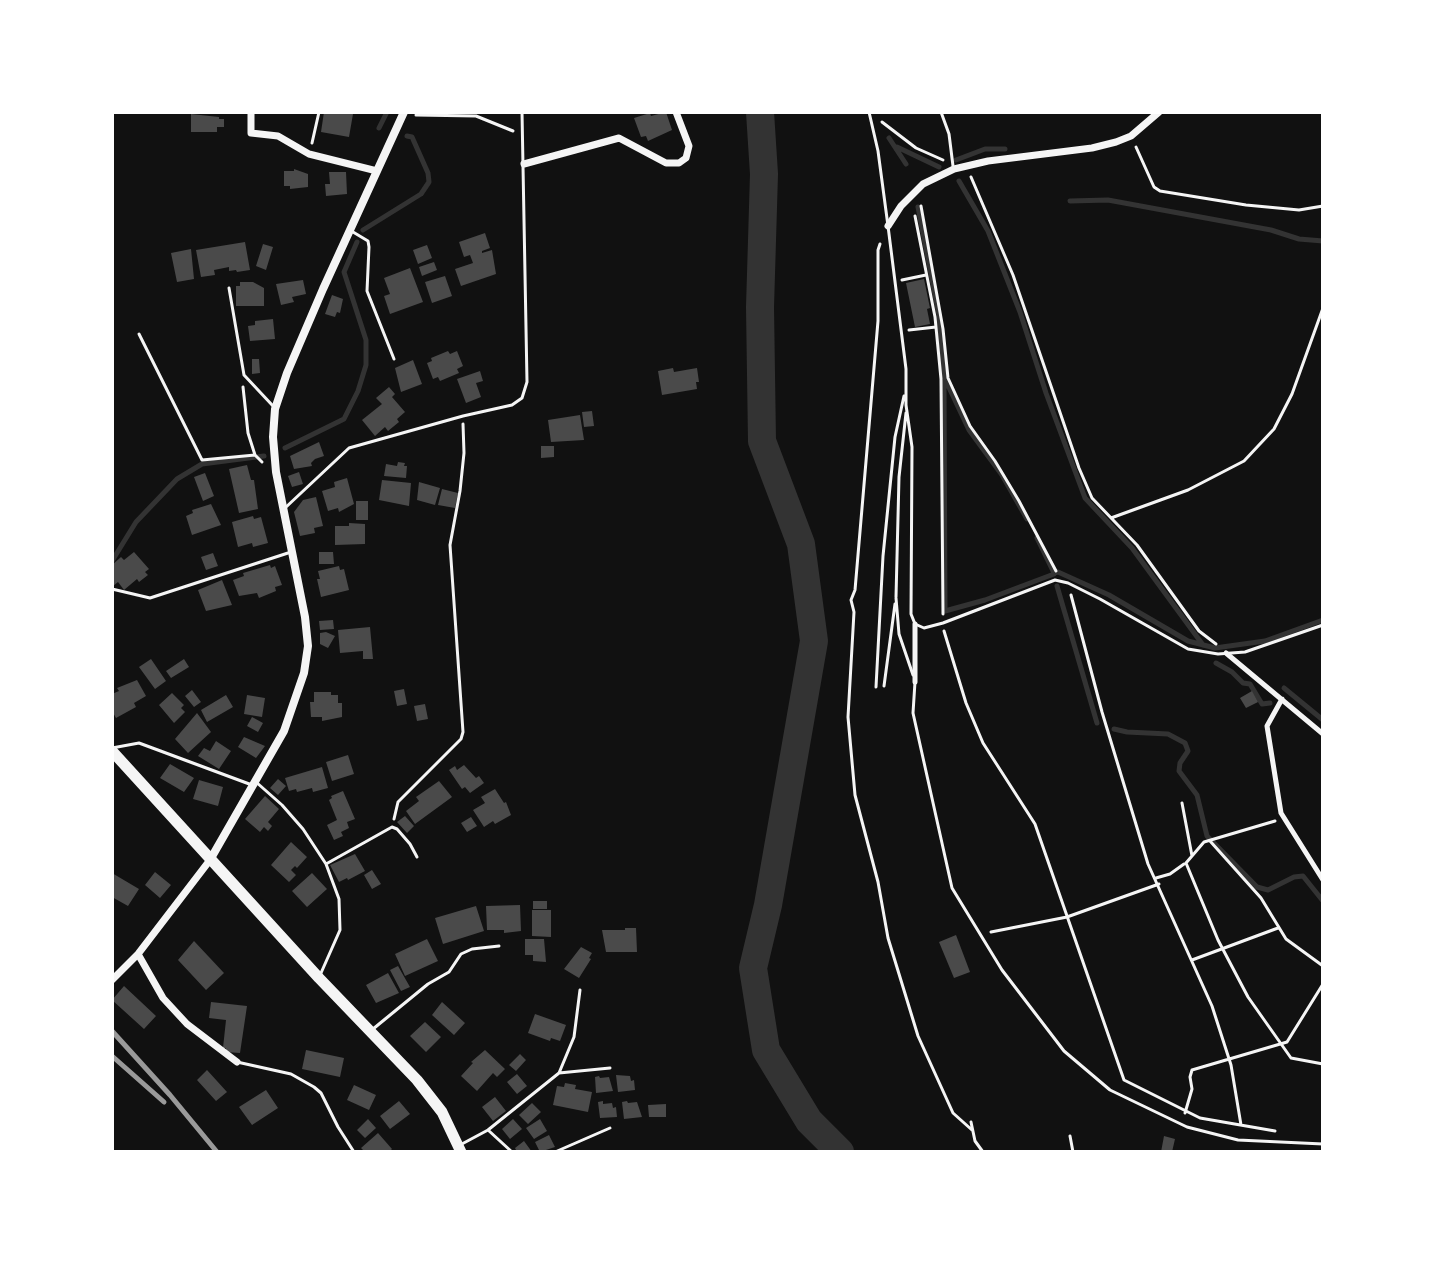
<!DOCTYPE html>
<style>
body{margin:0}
#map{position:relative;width:1435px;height:1264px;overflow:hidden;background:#111;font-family:Poppins,sans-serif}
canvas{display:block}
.frame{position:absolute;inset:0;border:114px solid #fff;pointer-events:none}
</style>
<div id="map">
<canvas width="1435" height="1264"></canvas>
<div class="frame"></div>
</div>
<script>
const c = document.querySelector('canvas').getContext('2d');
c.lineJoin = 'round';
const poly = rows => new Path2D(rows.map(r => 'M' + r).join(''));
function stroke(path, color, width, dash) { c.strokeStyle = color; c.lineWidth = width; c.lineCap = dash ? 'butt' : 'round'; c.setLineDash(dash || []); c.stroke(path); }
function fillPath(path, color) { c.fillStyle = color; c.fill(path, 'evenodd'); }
stroke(poly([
 [379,128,387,112],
 [889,138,906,164],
 [897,147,939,167],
 [956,160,985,149,1005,149],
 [959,181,988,231,1020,312,1046,393,1085,498,1132,548,1203,645],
 [1070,201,1108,200,1271,230,1299,239,1323,241],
 [918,207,939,315,944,377,969,430,1002,475,1027,519],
 [363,230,421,194,429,182,428,173,412,137,407,136],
 [944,382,945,611,985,600,1054,574],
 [285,448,344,419,358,391,366,365,366,340,344,272,357,242],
 [1037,538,1054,573,1058,572,1109,595,1188,641,1215,648,1265,641,1323,620],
 [112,561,136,522,177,479,202,464,264,456],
 [1057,586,1097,723],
 [1216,663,1232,672,1243,683,1250,684,1262,704,1270,703],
 [1284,688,1323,720],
 [1114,729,1127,732,1168,734,1185,743,1188,751,1180,763,1179,771,1197,795,1207,836,1257,887,1268,890,1294,877,1303,876,1323,901]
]), '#333', 5);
stroke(poly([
 [760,112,764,174,760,307,762,441,801,544,814,641,768,905,753,968,766,1050,809,1121,840,1152]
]), '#333', 28);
fillPath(poly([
 [324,112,353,114,349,137,321,132],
 [666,112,672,130,648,141,646,136,641,137,634,118,650,113,651,116],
 [191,114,219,117,219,119,224,119,224,127,217,127,217,132,191,132],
 [294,169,308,174,308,187,290,189,290,186,284,186,284,171,294,171],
 [329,172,346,172,347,194,326,196,325,184,330,184],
 [485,233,490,248,482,251,482,253,492,250,496,274,461,286,455,269,473,263,470,255,464,257,459,242],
 [245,242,250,270,237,272,236,270,229,271,229,267,214,270,215,275,201,277,196,250],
 [263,244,273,247,266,270,256,266],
 [427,245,432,258,418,264,413,250],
 [191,249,194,279,177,282,171,253],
 [434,262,437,270,422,276,419,267],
 [410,268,423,302,390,314,384,296,390,294,384,278],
 [445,276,452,296,432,303,425,282],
 [924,279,930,308,927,309,930,324,915,327,906,283],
 [303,280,306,294,292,297,294,302,281,305,276,284],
 [240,282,253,282,264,288,264,306,236,306,236,286,240,286],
 [332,295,343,299,340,313,337,312,335,317,325,314],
 [273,319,275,339,250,341,248,326,255,325,255,321],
 [448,351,450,354,457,351,463,366,457,369,459,373,440,381,438,377,433,379,427,363,432,361,431,358],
 [252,359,259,359,260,373,252,374],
 [413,360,422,384,401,392,395,368],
 [673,368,674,372,697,368,699,382,696,382,697,389,662,395,658,371],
 [480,371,483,381,476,383,481,397,466,403,457,379],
 [389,387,395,394,392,397,405,412,397,419,399,422,388,431,385,427,375,436,362,420,382,404,376,398],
 [592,411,594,426,584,427,582,412],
 [580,415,584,440,551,442,548,420],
 [319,442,324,456,315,459,311,463,312,466,294,469,290,456],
 [541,446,554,446,554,457,541,458],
 [398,462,405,463,404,466,407,466,406,478,384,476,386,464,397,466],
 [247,465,251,480,254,480,258,509,239,513,229,469],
 [299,472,303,484,292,487,288,476],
 [205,473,214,496,203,501,194,477],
 [347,478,354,504,339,512,338,508,328,511,322,491,335,487,334,482],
 [382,480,411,483,409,506,379,500],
 [419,482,440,488,435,505,417,500],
 [442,489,458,493,455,508,438,505],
 [316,497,323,526,314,528,315,533,300,536,294,512,303,500],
 [356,501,368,501,368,520,356,520],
 [211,504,221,525,192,535,186,516,193,513,192,510],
 [253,516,254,519,261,517,268,543,253,547,252,543,238,547,232,522],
 [349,523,365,524,365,544,335,545,335,526,349,526],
 [134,552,149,569,145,572,148,575,139,582,137,579,124,590,118,582,112,587,112,565,121,557,124,560],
 [319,552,333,552,334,564,319,564],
 [213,553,218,566,206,570,201,557],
 [270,565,271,568,275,566,282,585,275,587,276,591,259,598,257,593,239,596,233,580,244,576,243,573],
 [339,566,340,570,344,569,349,590,321,597,317,579,320,579,318,571],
 [222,580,232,605,206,611,198,590],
 [333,620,334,629,320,630,319,621],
 [370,627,373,659,363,659,363,651,340,653,338,630],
 [326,632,335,636,328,648,320,644,320,633],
 [151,659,166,681,155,689,139,667],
 [184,659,189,667,171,678,166,671],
 [137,680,146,696,134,703,136,707,116,718,112,711,112,694,119,691,117,688],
 [404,689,407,704,397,706,394,691],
 [192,690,201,702,194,707,185,696],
 [1252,691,1258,702,1246,708,1240,698],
 [314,692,331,692,331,695,338,695,338,703,342,703,342,717,322,721,322,717,311,717,310,702,314,702],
 [172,693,184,705,181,708,185,712,174,723,159,705],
 [226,695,233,707,207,722,201,710],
 [247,695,265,698,262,717,244,714],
 [425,704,428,719,417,721,414,706],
 [197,713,211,732,188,753,175,739],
 [252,717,263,723,258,732,247,726],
 [244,737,265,746,256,758,238,747],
 [216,741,231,751,219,769,198,756,204,748,210,751],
 [348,755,354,774,332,781,326,762],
 [170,764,194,778,184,792,160,778],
 [464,765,476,778,479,776,484,783,470,793,465,787,462,789,449,770,455,766,457,770],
 [322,767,328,788,313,792,312,788,297,792,296,789,289,791,285,778],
 [278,779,286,786,278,795,270,788],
 [199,780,223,787,218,806,193,799],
 [439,781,452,797,415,824,406,811,419,801,416,797],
 [495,789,504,803,506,802,511,815,495,824,493,821,484,827,473,810,485,803,481,797],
 [343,791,355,819,347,822,349,828,341,832,343,836,334,840,327,825,337,820,329,800,332,798,331,796],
 [265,796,279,809,268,822,272,826,268,831,264,827,260,832,245,819],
 [405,816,414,826,407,833,397,822],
 [471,817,477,826,467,832,461,823],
 [291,842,307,857,297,868,295,866,291,870,296,875,289,882,271,865],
 [355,854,365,871,348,880,347,878,339,882,330,865],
 [372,870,381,884,372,889,364,875],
 [155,872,171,885,160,898,145,885],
 [112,873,139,889,128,906,112,897],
 [312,873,327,889,307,907,292,891],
 [533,901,547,901,547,909,533,909],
 [520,905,521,931,504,933,504,930,487,930,486,906],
 [476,906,484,931,443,944,435,918],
 [532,910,551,910,551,937,532,936],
 [625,928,636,928,637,952,606,952,602,930,625,930],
 [956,935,970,972,954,978,939,942],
 [427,939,438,961,405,976,395,954],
 [525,939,544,939,546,962,533,961,533,955,525,955],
 [194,941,224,973,206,990,178,960],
 [581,947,592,953,589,958,591,959,579,978,564,969],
 [398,966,410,987,401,991,390,970],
 [388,973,399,993,376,1003,366,985],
 [124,986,156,1016,144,1029,112,1000],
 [211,1002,247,1006,240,1053,226,1052,226,1048,223,1048,226,1020,209,1018],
 [442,1002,465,1023,454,1035,432,1015],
 [535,1014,566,1025,560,1041,551,1038,550,1041,528,1033],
 [425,1022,441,1037,426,1052,410,1036],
 [306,1050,344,1058,340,1077,302,1069],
 [485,1050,505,1069,497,1077,493,1073,477,1091,461,1076,473,1063,471,1062],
 [520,1054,526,1060,516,1071,509,1065],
 [207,1070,227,1092,216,1101,197,1080],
 [517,1074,527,1086,517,1094,507,1082],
 [616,1075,630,1076,631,1081,634,1080,635,1090,618,1092],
 [599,1076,600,1078,609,1077,613,1091,596,1093,595,1077],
 [565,1083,576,1085,575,1089,592,1092,588,1112,553,1105,557,1086,564,1087],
 [354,1085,376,1095,369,1110,347,1100],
 [266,1090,278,1108,252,1125,239,1107],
 [495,1097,506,1111,493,1121,482,1107],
 [399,1101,410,1114,390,1129,380,1116],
 [603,1101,603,1104,612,1103,613,1108,616,1107,617,1117,600,1118,598,1102],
 [627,1101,628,1103,637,1102,642,1117,624,1119,622,1102],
 [532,1103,541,1112,528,1124,519,1115],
 [666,1104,666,1117,649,1117,648,1105],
 [368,1119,376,1128,365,1138,357,1130],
 [513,1119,522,1129,510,1139,502,1129],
 [540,1119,547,1131,534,1139,526,1128],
 [378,1133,392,1149,389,1152,365,1152,361,1148],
 [549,1135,555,1147,540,1152,535,1142],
 [1164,1136,1175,1139,1172,1152,1161,1152],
 [524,1141,532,1152,517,1152,515,1148]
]), '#4a4a4a');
stroke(poly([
 [416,115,476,116,513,131],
 [882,122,916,148,943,160],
 [312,143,319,112],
 [1136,147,1154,187,1160,191,1246,205,1299,210,1323,206],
 [971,177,1013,275,1079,468,1092,498,1137,545,1199,631,1216,644],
 [921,206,943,329,948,378,970,426,995,461,1019,501,1056,571],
 [915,216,935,317,941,379,943,614],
 [880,244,878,250,878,321,855,590,851,600,854,612,848,717,855,795,878,882,888,938,918,1036,953,1113,972,1130],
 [902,280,926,275],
 [909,330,936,327],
 [139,334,202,460,255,455],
 [243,387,248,433,255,455,262,462],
 [1111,518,1188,490,1244,461,1274,429,1292,394,1323,308],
 [1071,595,1102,712,1148,864,1212,1006,1231,1065,1241,1125],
 [944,631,966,703,983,743,1035,824,1124,1080,1200,1118,1275,1131],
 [1182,803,1192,856,1186,863,1218,940,1248,997,1291,1058,1323,1064],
 [394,819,398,802,461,739,463,732,450,545,460,491,464,453,463,424],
 [1210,841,1261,898,1286,939,1323,966],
 [1192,856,1204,842,1275,821],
 [1156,878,1170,874,1184,864],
 [991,932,1067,917,1159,884],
 [1192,960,1278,928],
 [1185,1113,1192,1089,1190,1077,1192,1070,1287,1042,1323,984],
 [971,1122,975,1141,983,1152],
 [1070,1136,1073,1152]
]), '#f5f5f5', 3);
stroke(poly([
 [869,112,878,151,888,226,906,369,906,405],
 [941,112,949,134,953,166],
 [353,232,368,241,369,247,367,291,394,359],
 [229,288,244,375,273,406],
 [906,405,912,447,911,614,915,624,924,628,943,623,1055,580,1068,583,1100,599,1188,649,1218,654,1245,652,1323,625],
 [285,508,349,448,463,416,512,405,522,398,527,382,522,112],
 [112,589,150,598,288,553],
 [896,597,899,477,906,413],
 [896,598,899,634,913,675],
 [915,682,913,713,952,888,1002,970,1064,1051,1110,1090,1187,1127,1238,1140,1323,1144],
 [884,686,895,604],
 [876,687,883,556,895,437,904,396],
 [112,748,139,743,252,785],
 [256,782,282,805,303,829,326,864,339,899,340,930,321,973],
 [326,864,392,827,397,829,410,844,417,857],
 [373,1029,428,984,449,972,461,954,472,949,499,946],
 [237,1062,291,1074,314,1087,321,1093,338,1127,354,1152],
 [559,1073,574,1037,580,990],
 [488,1130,559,1073,610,1068],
 [460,1145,488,1130,512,1152],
 [555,1152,610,1128]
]), '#f5f5f5', 3);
stroke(poly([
 [1226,653,1323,734],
 [915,682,915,624],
 [1282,699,1267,726,1281,813,1323,880]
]), '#f5f5f5', 5);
stroke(poly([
 [251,112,251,133,278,136,309,154,377,171],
 [524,164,619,138,666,163,679,163,686,158,689,146,676,112],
 [888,226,901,206,923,184,954,169,988,161,1092,148,1116,142,1131,136,1159,112],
 [138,954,163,998,187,1024,237,1062],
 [112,980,138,954,210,860]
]), '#f5f5f5', 7);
stroke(poly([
 [210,860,284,731,304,673,308,646,305,617,276,472,273,437,275,409,287,373,323,289,404,112]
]), '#f5f5f5', 8);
stroke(poly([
 [112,751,319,978,417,1080,442,1112,461,1152]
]), '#f5f5f5', 11);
stroke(poly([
 [112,1031,170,1095,217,1152],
 [112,1056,164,1102]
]), '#9a9a9a', 5);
</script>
